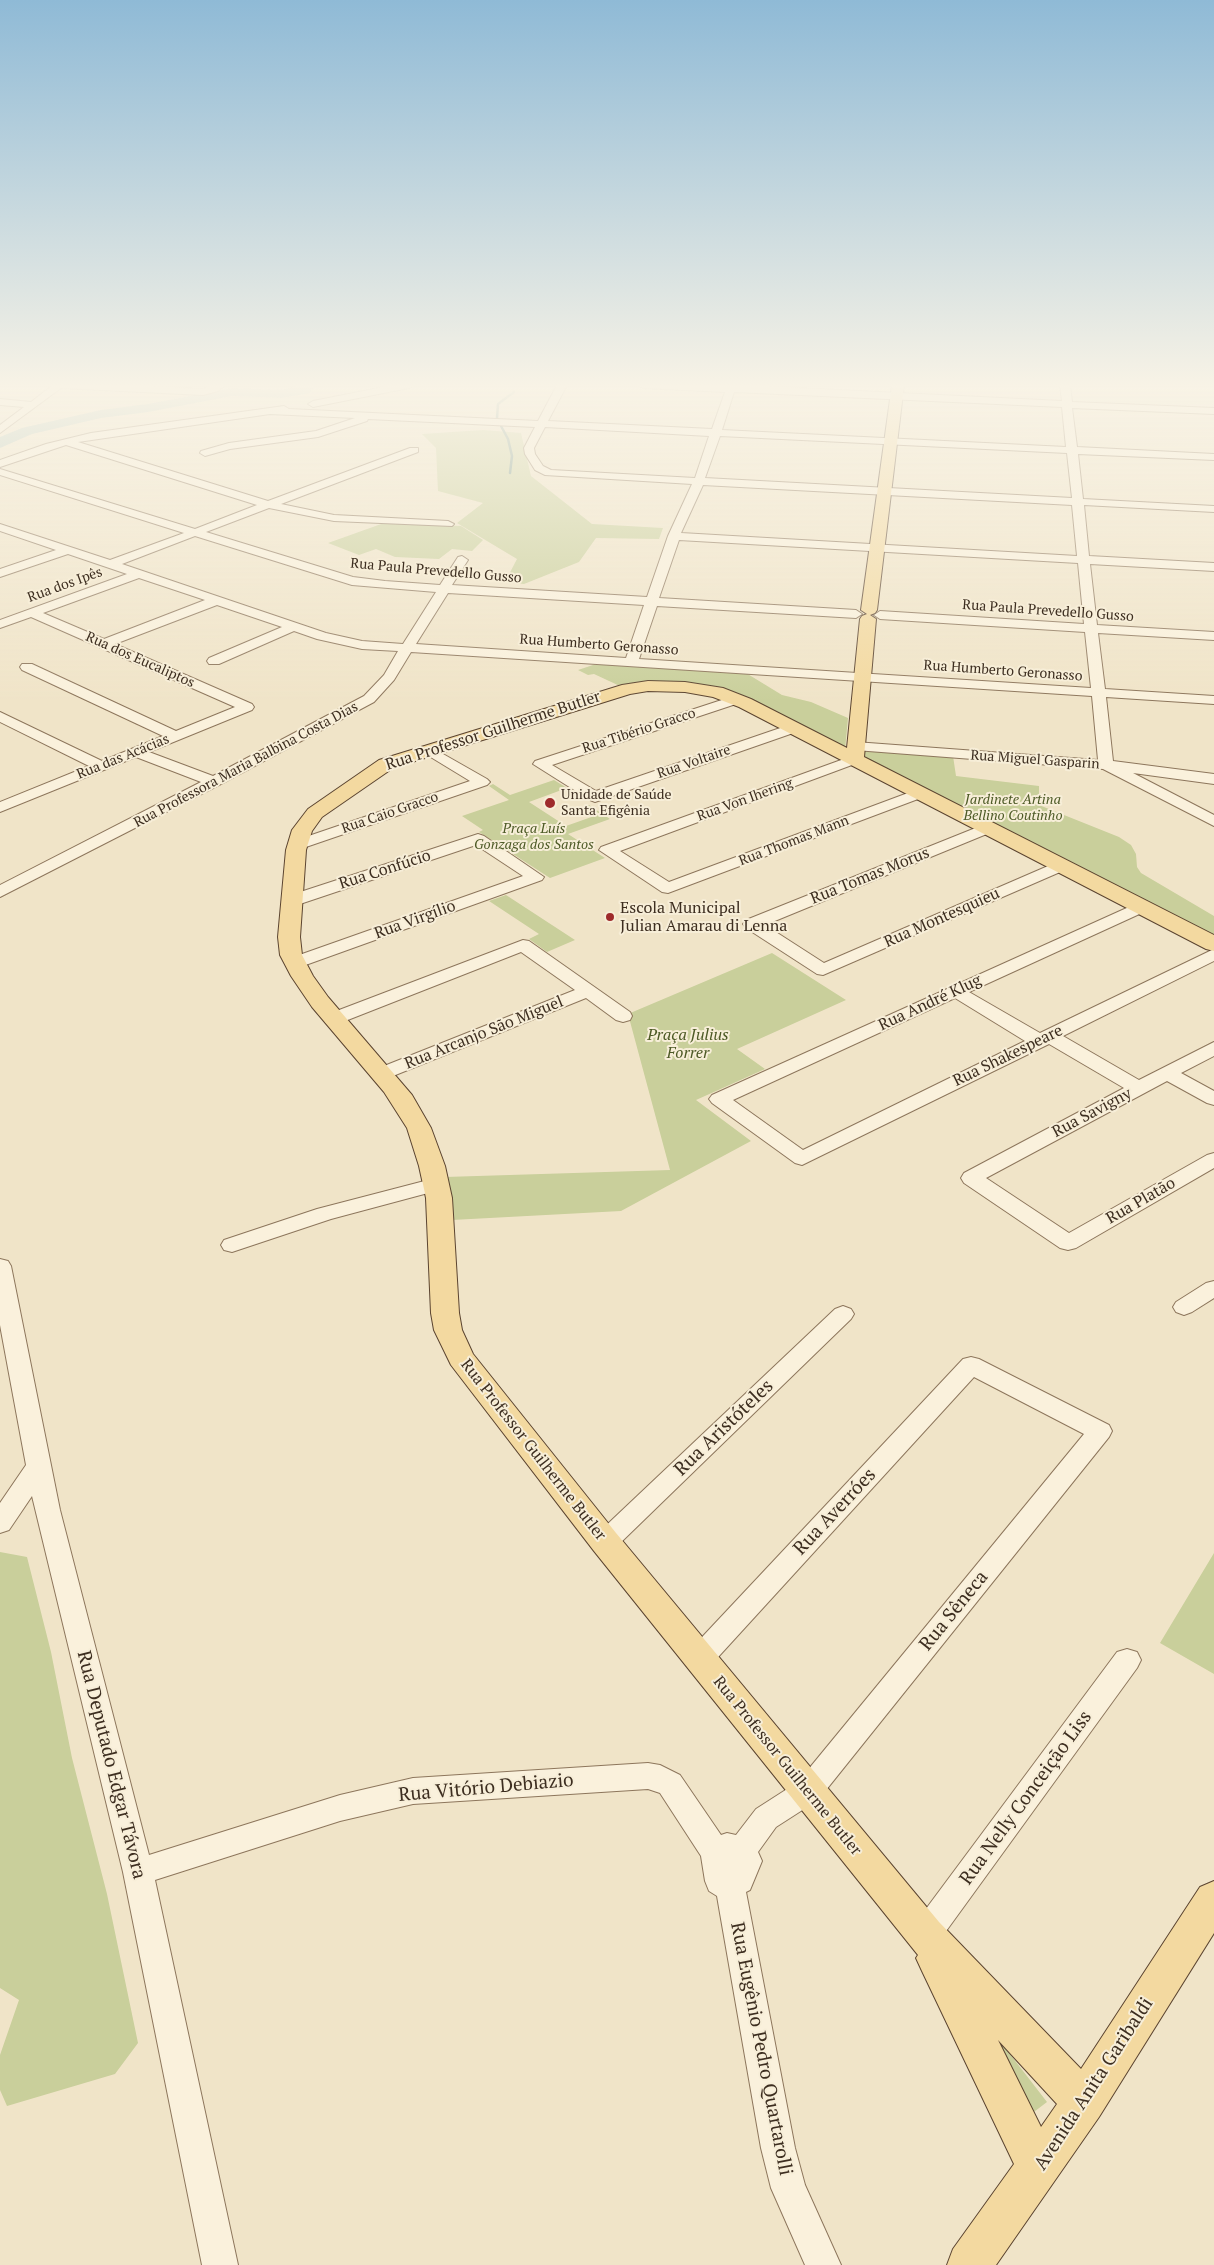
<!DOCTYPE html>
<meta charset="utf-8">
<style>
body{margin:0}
canvas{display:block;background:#f0e4c8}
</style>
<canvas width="1214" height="2265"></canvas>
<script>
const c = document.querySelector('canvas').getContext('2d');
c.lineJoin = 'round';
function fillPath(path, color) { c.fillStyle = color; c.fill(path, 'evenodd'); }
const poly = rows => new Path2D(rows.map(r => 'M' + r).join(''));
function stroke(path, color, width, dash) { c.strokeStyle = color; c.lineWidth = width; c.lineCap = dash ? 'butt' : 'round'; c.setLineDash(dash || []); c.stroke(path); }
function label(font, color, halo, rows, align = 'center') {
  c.font = font + ' "PT Serif",serif'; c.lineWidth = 4; c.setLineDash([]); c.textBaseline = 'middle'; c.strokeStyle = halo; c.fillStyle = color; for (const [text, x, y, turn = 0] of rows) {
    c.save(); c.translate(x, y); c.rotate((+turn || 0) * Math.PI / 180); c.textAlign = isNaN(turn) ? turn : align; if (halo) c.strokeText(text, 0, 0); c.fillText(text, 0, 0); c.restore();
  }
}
fillPath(poly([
 [483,430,521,433,531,476,592,524,663,528,659,539,596,538,579,562,524,584,505,582,517,559,457,523,483,503,438,491,436,448,422,434],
 [384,523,461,526,483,540,472,551,452,549,439,559,395,557,376,549,359,555,328,543],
 [599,663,746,673,782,695,811,702,848,718,845,750,739,696,622,687,594,674,588,675,578,670],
 [862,749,953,756,956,776,1039,786,1039,805,1119,837,1131,845,1136,854,1137,867,1141,873,1214,916,1214,939,862,759],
 [554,780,567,788,529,802,566,826,600,814,587,806,589,805,610,819,568,834,605,858,550,878,479,832,483,830,462,816,509,800,489,786,493,784,510,795],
 [506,895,575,940,547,952,529,939,539,934,489,901],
 [772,953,846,1000,737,1049,765,1069,696,1100,751,1141,621,1211,452,1220,445,1177,670,1170,628,1014],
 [0,1552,27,1557,51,1652,72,1758,107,1894,138,2043,115,2074,7,2106,0,2090,0,2055,19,2000,0,1988],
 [1214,1553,1214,1674,1160,1643],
 [965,1996,1047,2102,1026,2118]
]), '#c9cf9b');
stroke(poly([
 [497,418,498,404,514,392],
 [501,426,508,439,512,456,510,473]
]), '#6f938a', 2.5);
fillPath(poly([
 [300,385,314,385,310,393,281,398,232,396,148,412,101,418,32,434,0,448,0,437,22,428,101,410,148,404,232,388,281,390,300,385]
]), '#a9c4bc');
const minor = poly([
 [53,385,121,385,203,389,214,385,225,385,218,391,203,395,61,388,0,433,0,425,24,407,0,405,0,399,31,402,53,385],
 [394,385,414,385,409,388,313,407,308,404,313,401,394,385],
 [557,385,567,385,548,421,712,429,725,392,643,388,638,385,737,385,1062,401,1060,385,1070,385,1072,402,1214,408,1214,414,1072,408,1077,447,1214,454,1214,460,1078,454,1083,499,1214,506,1214,512,1084,505,1089,556,1214,563,1214,571,1090,564,1097,625,1214,632,1214,640,1098,633,1105,689,1214,696,1214,704,1106,697,1113,761,1214,774,1214,784,1133,773,1214,815,1214,826,1103,769,855,750,848,746,855,742,1098,760,1092,696,411,652,394,680,374,702,219,785,0,897,0,885,201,782,136,757,0,812,0,802,89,766,0,722,0,712,102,761,163,736,22,670,20,667,22,664,32,664,176,731,235,707,31,617,0,628,0,620,127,574,68,554,0,577,0,569,56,550,0,531,0,524,110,560,184,533,0,475,0,469,195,529,257,505,66,445,0,467,0,460,46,444,91,433,284,406,289,409,538,421,557,385],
 [734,392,1062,407,1066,447,722,430,734,392],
 [270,414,355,418,316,431,229,443,201,451,200,453,205,456,230,449,318,437,367,421,368,419,535,427,524,448,525,454,535,470,545,475,692,484,668,536,647,597,452,585,468,560,462,556,458,557,440,585,385,581,353,577,206,532,269,508,334,521,452,526,454,524,448,521,334,515,281,504,418,452,418,448,410,448,268,501,78,442,270,414],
 [545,427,709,436,695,478,551,470,543,466,535,454,534,448,545,427],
 [720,436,1067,453,1072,498,705,478,720,436],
 [703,485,1072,505,1077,556,681,533,703,485],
 [195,536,352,585,436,592,403,644,362,641,326,633,122,564,195,536],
 [679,540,1078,563,1084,624,880,611,874,615,880,619,1085,632,1091,688,639,659,657,606,856,618,862,614,856,610,659,598,679,540],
 [139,578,205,600,104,639,43,613,139,578],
 [448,593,644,605,626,658,416,644,448,593],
 [217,605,282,627,209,658,207,661,209,664,219,664,294,631,317,639,362,649,398,651,384,675,364,696,213,776,149,752,252,710,254,707,252,704,115,644,217,605],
 [737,695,744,699,742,702,552,765,596,791,789,725,799,725,801,728,799,731,595,802,590,800,533,764,535,761,737,695],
 [429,746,487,779,490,782,487,785,303,848,291,848,289,845,291,842,470,781,424,753,422,750,424,747,429,746],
 [855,755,862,759,860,762,620,851,669,882,916,790,921,788,926,790,929,793,926,796,668,893,662,892,599,850,601,847,855,755],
 [988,823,994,825,996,828,994,831,765,925,824,963,1055,863,1061,861,1067,863,1069,866,1067,869,823,975,817,974,746,928,743,924,746,920,988,823],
 [478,834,484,836,544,877,542,880,300,967,294,968,288,967,285,963,288,959,523,876,476,845,297,905,285,905,283,901,285,897,478,834],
 [1140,902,1146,903,1148,907,1146,911,969,992,1040,1033,1214,949,1214,961,1063,1036,1139,1080,1214,1042,1214,1056,1181,1073,1214,1091,1214,1105,1207,1103,1167,1081,986,1178,1069,1233,1207,1155,1214,1153,1214,1168,1076,1248,1068,1250,1060,1248,964,1183,961,1178,964,1173,1124,1088,1049,1044,802,1165,795,1163,712,1103,709,1099,712,1095,1140,902],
 [955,998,1025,1041,803,1150,733,1100,955,998],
 [523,940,529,941,630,1012,632,1016,630,1020,623,1022,616,1020,586,998,388,1078,381,1080,374,1078,371,1074,374,1070,575,990,521,952,340,1023,333,1025,326,1023,324,1019,326,1015,523,940],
 [436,1178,443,1179,446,1184,443,1189,331,1219,232,1252,224,1250,221,1245,224,1240,317,1209,436,1178],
 [0,1259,8,1261,11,1266,60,1510,149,1855,340,1795,413,1778,648,1763,660,1765,680,1775,721,1835,727,1833,736,1835,756,1809,798,1782,1084,1434,974,1377,709,1667,699,1670,689,1667,685,1659,689,1651,963,1359,971,1357,979,1359,1109,1425,1112,1431,1109,1437,818,1800,776,1827,758,1852,762,1861,750,1890,746,1892,795,2148,805,2185,841,2265,805,2265,771,2188,761,2148,717,1896,709,1891,705,1881,701,1856,660,1793,648,1789,413,1804,340,1821,155,1880,238,2265,202,2265,123,1872,32,1496,9,1530,0,1533,0,1503,26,1465,0,1325,0,1259],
 [1214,1281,1214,1298,1192,1312,1184,1315,1176,1312,1173,1307,1176,1302,1206,1283,1214,1281],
 [843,1306,851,1309,854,1314,851,1319,614,1549,605,1552,596,1549,592,1542,596,1535,835,1309,843,1306],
 [1127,1649,1137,1652,1141,1660,1137,1668,936,1945,925,1950,914,1945,909,1935,914,1925,1117,1652,1127,1649]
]);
const major = poly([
 [892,385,904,385,877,610,875,613,870,615,876,619,864,757,1214,935,1214,951,1206,949,739,707,713,697,685,692,648,691,630,694,393,768,322,817,312,831,306,850,300,937,302,955,313,976,328,997,412,1095,431,1128,445,1166,452,1198,459,1313,462,1330,473,1354,616,1533,939,1922,1081,2069,1200,1887,1214,1881,1214,1933,1099,2117,996,2265,947,2265,953,2249,1014,2164,922,1971,916,1958,918,1955,594,1551,451,1365,434,1330,431,1313,426,1198,419,1166,407,1128,384,1092,312,1007,291,976,280,955,278,937,286,850,292,830,308,809,379,760,622,685,648,681,685,682,723,688,751,699,847,748,860,619,862,616,867,614,861,610,892,385],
 [998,2040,1057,2104,1041,2127,998,2040]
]);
stroke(minor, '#8d765c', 2);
stroke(major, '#5b4430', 2);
fillPath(minor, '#faf1dc');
fillPath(major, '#f3d9a0');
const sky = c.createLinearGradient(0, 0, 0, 702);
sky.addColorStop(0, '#8fbad6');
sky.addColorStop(0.55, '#f8f3e6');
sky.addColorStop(1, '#f8f3e600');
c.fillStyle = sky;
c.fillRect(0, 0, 1214, 702);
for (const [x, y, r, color] of [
 [550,803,6,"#9e2a2b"],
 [610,917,5,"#9e2a2b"]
]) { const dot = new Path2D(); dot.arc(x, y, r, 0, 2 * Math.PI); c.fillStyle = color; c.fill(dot); stroke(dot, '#f7eed8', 2); }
label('14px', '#3d2e20', '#f7eed8', [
 ["Rua Paula Prevedello Gusso",436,571,5],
 ["Rua dos Ipês",65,585,-20],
 ["Rua Paula Prevedello Gusso",1048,611,4],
 ["Rua Humberto Geronasso",599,645,4],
 ["Rua dos Eucaliptos",140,660,24],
 ["Rua Humberto Geronasso",1003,671,4],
 ["Rua Tibério Gracco",639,731,-18],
 ["Rua das Acácias",123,757,-22],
 ["Rua Miguel Gasparin",1035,760,4],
 ["Rua Voltaire",694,762,-19],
 ["Rua Professora Maria Balbina Costa Dias",246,765,-28],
 ["Rua Von Ihering",745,800,-20],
 ["Rua Caio Gracco",390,813,-19],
 ["Rua Thomas Mann",794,841,-21]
]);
label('14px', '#3d2e20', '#f7eed8', [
 ["Unidade de Saúde",561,795],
 ["Santa Efigênia",561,811]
], 'left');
label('italic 14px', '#4d5a26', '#f7eed8', [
 ["Jardinete Artina",1013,800],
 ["Bellino Coutinho",1013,816],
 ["Praça Luís",534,829],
 ["Gonzaga dos Santos",534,845]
]);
label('16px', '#3d2e20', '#f7eed8', [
 ["Rua Professor Guilherme Butler",493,731,-18],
 ["Rua Confúcio",385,870,-18],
 ["Rua Tomas Morus",870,876,-22],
 ["Rua Montesquieu",942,918,-24],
 ["Rua Virgílio",415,920,-20],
 ["Rua André Klug",930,1003,-25],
 ["Rua Arcanjo São Miguel",484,1033,-22],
 ["Rua Shakespeare",1008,1056,-26],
 ["Rua Savigny",1092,1113,-28],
 ["Rua Platão",1141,1201,-30],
 ["Rua Professor Guilherme Butler",533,1450,52],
 ["Rua Professor Guilherme Butler",787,1766,51]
]);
label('16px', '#3d2e20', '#f7eed8', [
 ["Escola Municipal",620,908],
 ["Julian Amarau di Lenna",620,926]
], 'left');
label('italic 16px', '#4d5a26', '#f7eed8', [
 ["Praça Julius",688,1035],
 ["Forrer",688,1053]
]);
label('19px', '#3d2e20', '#f7eed8', [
 ["Rua Aristóteles",724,1428,-44],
 ["Rua Averróes",835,1512,-47],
 ["Rua Sêneca",954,1611,-51],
 ["Rua Deputado Edgar Távora",111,1765,76],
 ["Rua Vitório Debiazio",486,1788,-5],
 ["Rua Nelly Conceição Liss",1026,1798,-54],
 ["Rua Eugênio Pedro Quartarolli",761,2049,79],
 ["Avenida Anita Garibaldi",1094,2084,-57]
]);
</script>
